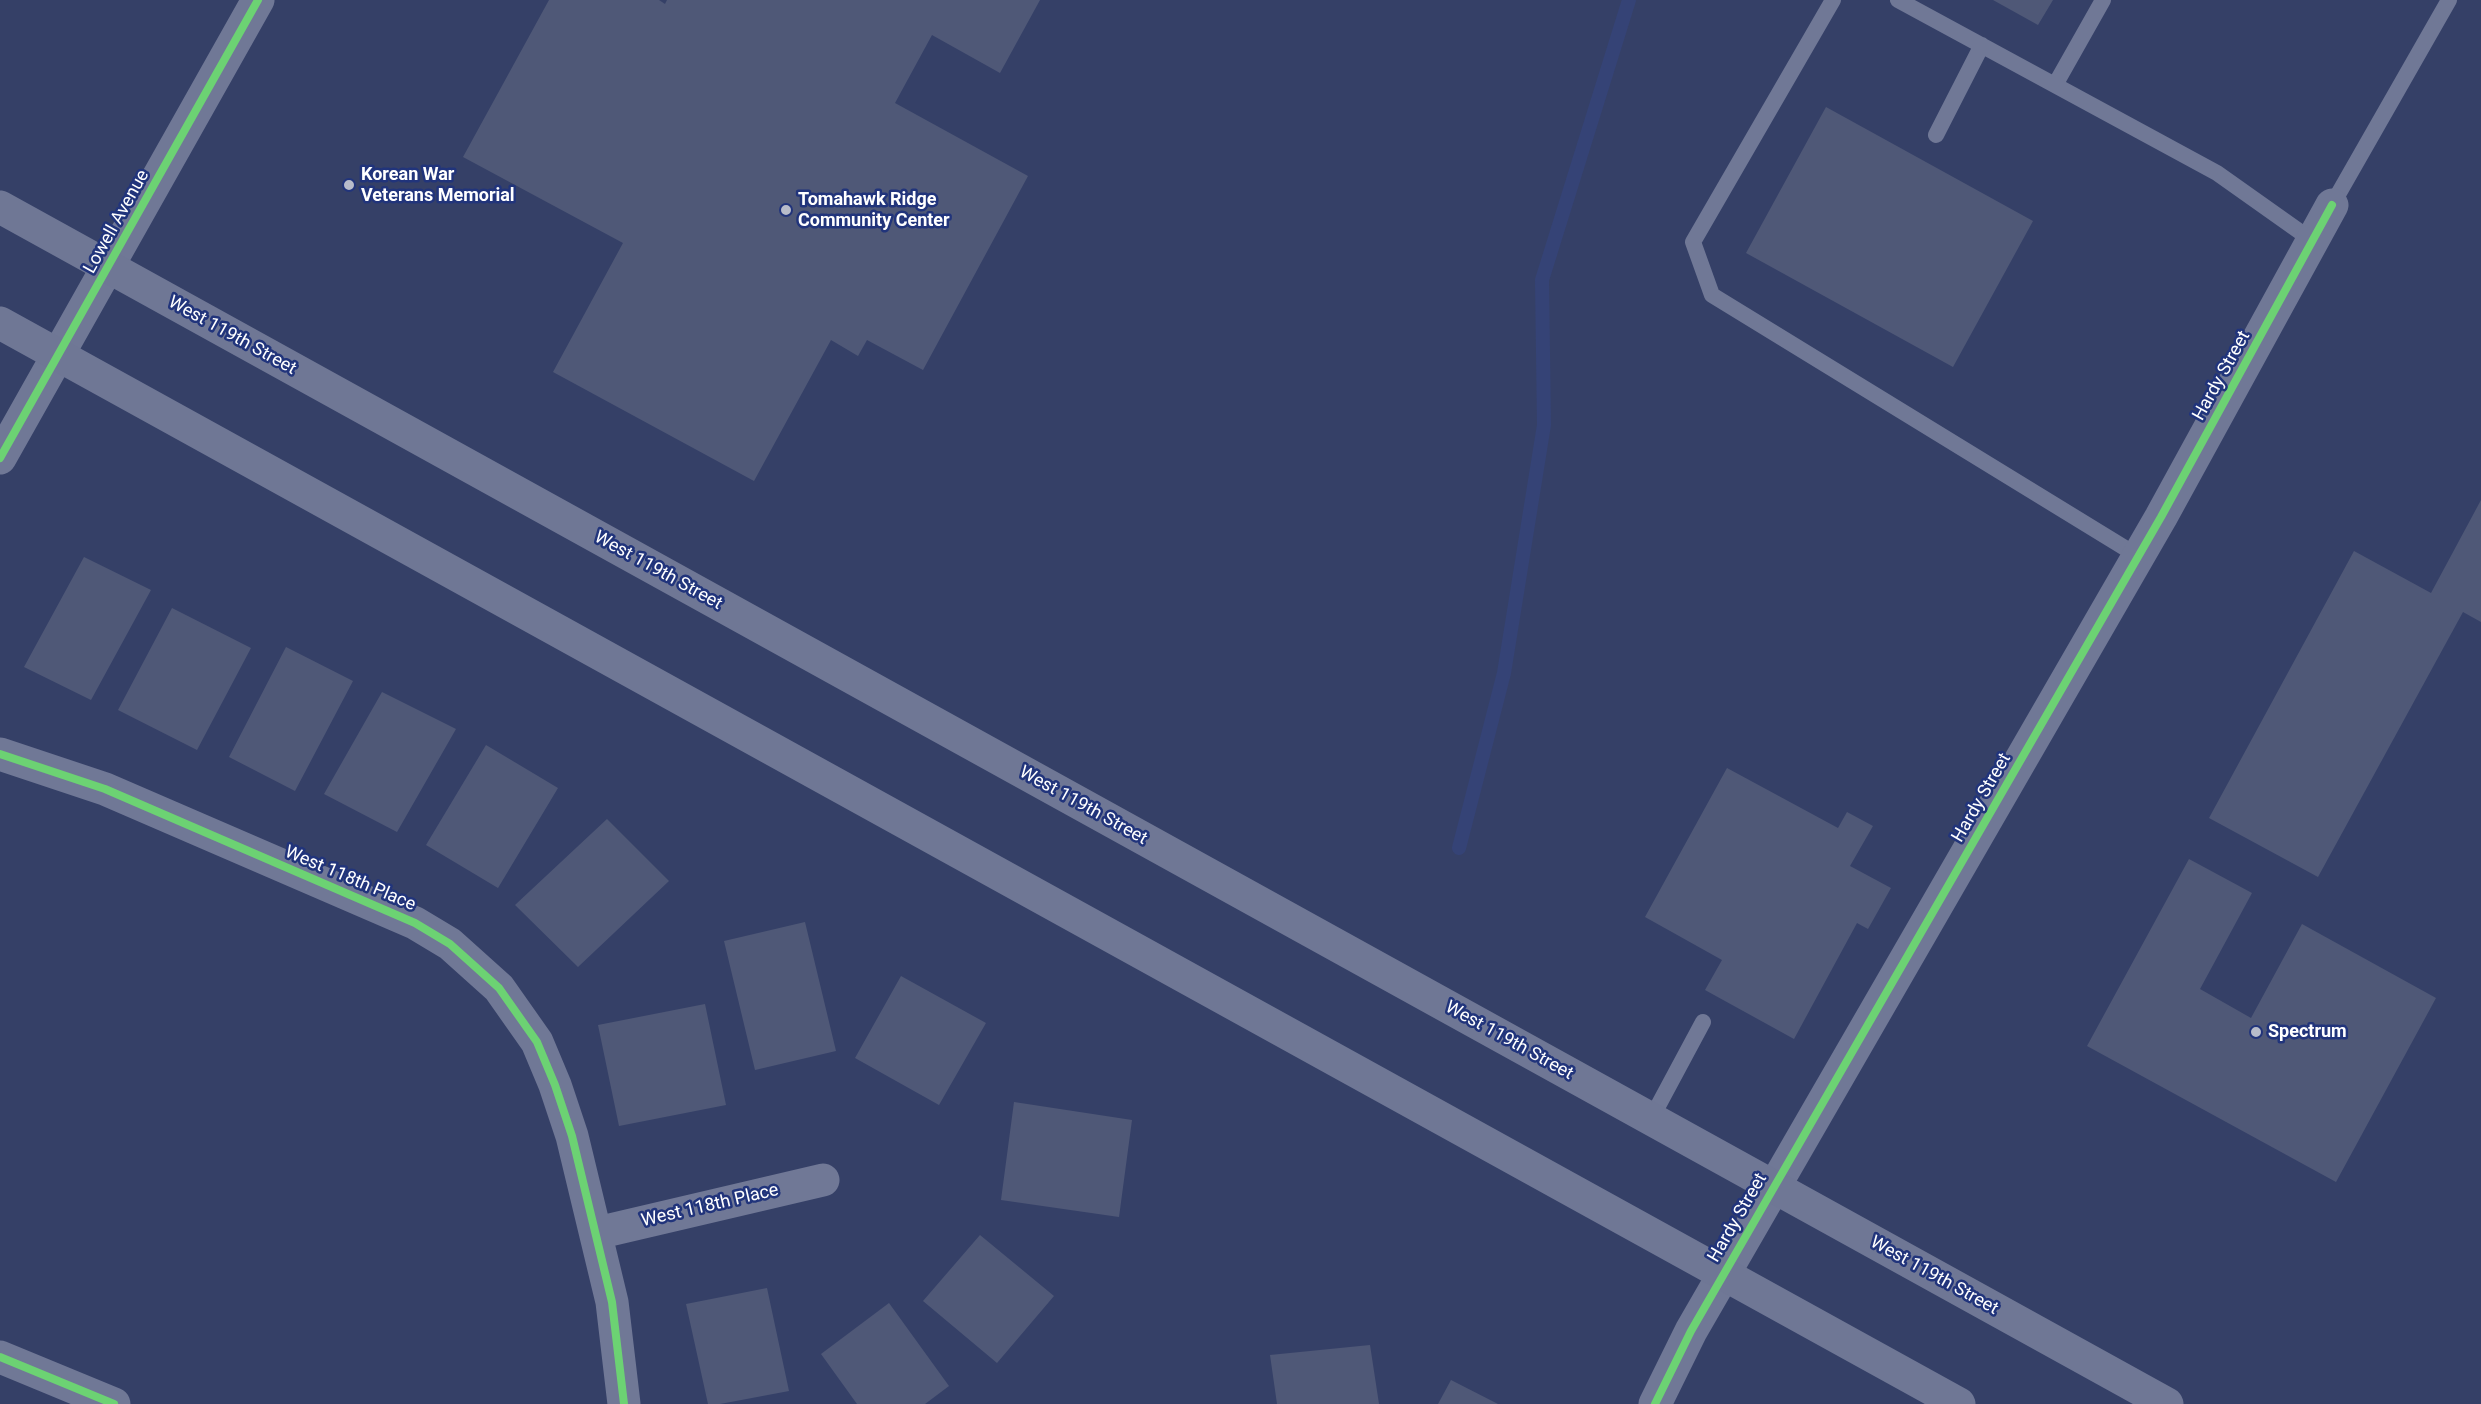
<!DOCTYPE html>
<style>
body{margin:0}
canvas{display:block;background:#354067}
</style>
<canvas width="2481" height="1404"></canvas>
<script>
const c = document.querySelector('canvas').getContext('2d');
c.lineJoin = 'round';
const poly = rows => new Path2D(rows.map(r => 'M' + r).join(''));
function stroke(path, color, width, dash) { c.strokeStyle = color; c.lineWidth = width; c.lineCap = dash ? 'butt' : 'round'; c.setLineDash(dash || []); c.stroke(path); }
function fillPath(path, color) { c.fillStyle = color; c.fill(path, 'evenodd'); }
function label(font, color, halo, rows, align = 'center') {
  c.font = font + ' Roboto,sans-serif'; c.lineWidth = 5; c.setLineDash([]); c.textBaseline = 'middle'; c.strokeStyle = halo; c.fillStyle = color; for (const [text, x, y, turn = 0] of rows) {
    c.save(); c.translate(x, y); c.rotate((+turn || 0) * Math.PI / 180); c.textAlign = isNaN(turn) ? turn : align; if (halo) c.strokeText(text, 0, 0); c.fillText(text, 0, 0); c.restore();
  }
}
stroke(poly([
 [1459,848,1504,673,1544,425,1542,280,1629,0]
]), '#354376', 14);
fillPath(poly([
 [549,0,659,0,665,4,667,0,1040,0,1000,73,932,35,895,103,1028,176,923,370,867,340,858,356,831,340,754,481,553,372,623,243,463,157],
 [1993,0,2053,0,2038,25],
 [1826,107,2033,221,1953,367,1746,253],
 [2481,500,2481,622,2463,612,2318,877,2209,818,2354,551,2431,593],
 [84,557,151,590,91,700,24,667],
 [172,608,251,648,197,750,118,710],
 [286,647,353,681,295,791,229,757],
 [382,692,456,729,397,832,324,794],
 [486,745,558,788,498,888,426,845],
 [1727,768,1838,828,1847,812,1873,826,1850,866,1891,888,1868,929,1857,923,1794,1039,1705,990,1722,960,1645,917],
 [607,819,669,881,578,967,515,905],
 [2189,859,2252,893,2200,989,2251,1018,2302,924,2436,998,2336,1182,2087,1046],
 [805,922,836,1051,755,1070,724,941],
 [901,976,986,1023,939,1105,855,1058],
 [705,1004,726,1105,619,1126,598,1025],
 [1014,1102,1132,1120,1119,1217,1001,1200],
 [980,1235,1054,1296,997,1363,923,1301],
 [767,1288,789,1391,720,1404,708,1404,686,1304],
 [889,1303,949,1386,925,1404,857,1404,821,1354],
 [1370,1345,1379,1404,1277,1404,1270,1355],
 [1451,1380,1498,1404,1438,1404]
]), '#4f5877');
stroke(poly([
 [1833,0,1693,242,1712,295,2138,556],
 [1898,0,2217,173,2313,241],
 [2055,85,2103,0],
 [1936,135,1982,45],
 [2332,205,2449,0],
 [1651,1119,1703,1022]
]), '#707896', 16);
stroke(poly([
 [0,754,105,789,415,923,450,944,499,988,537,1042,555,1085,572,1136,612,1302,624,1404],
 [597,1233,823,1180],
 [0,1357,114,1404],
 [1655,1404,1691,1331,2161,517,2332,205]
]), '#707896', 33);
stroke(poly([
 [0,458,258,0]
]), '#707896', 33);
stroke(poly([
 [0,207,2167,1404],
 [0,323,1959,1404]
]), '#6f7795', 33);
stroke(poly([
 [0,458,258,0],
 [0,754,105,789,415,923,450,944,499,988,537,1042,555,1085,572,1136,612,1302,624,1404],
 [0,1357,114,1404],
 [1655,1404,1691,1331,2161,517,2332,205]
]), '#6cd273', 8);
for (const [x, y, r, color] of [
 [349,185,6,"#b8bcca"],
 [786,210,6,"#b8bcca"],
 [2256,1032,6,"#b8bcca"]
]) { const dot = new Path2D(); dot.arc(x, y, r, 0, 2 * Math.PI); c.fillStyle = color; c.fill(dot); stroke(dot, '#21347b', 2); }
label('bold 18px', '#fff', '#21347b', [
 ["Korean War",361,175],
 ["Veterans Memorial",361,196],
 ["Tomahawk Ridge",798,200],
 ["Community Center",798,221],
 ["Spectrum",2268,1032]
], 'left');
label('18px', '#fff', '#21347b', [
 ["Lowell Avenue",117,222,-61],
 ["West 119th Street",232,336,29],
 ["Hardy Street",2222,376,-61],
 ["West 119th Street",658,571,29],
 ["Hardy Street",1982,798,-60],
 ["West 119th Street",1083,806,29],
 ["West 118th Place",350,879,23],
 ["West 119th Street",1509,1041,29],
 ["West 118th Place",710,1206,-13],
 ["Hardy Street",1738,1218,-60],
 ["West 119th Street",1934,1276,29]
]);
</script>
